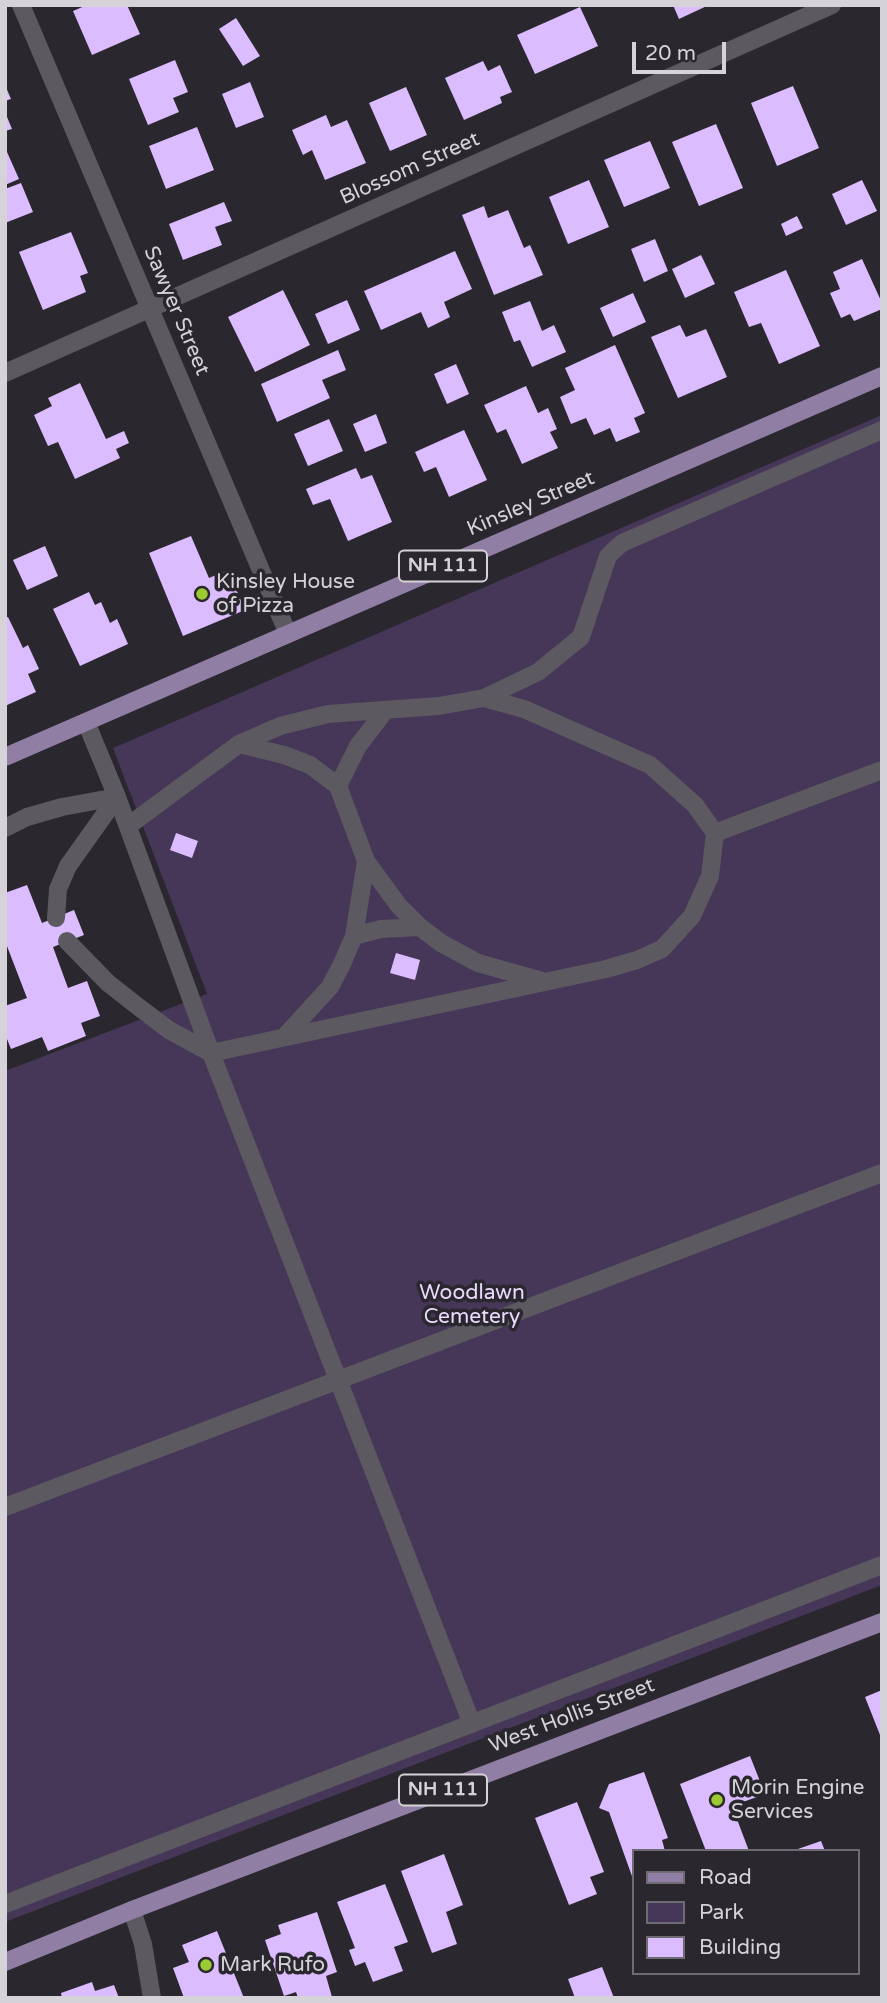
<!DOCTYPE html>
<style>
body{margin:0}
#map{position:relative;width:887px;height:2003px;overflow:hidden;background:#2a272e;font-family:"Varela Round",sans-serif}
canvas{display:block}
.frame{position:absolute;inset:0;border:7px solid #d5d3d7;pointer-events:none}
.legend{position:absolute;left:632px;top:1849px;width:228px;height:126px;box-sizing:border-box;background:#2a272e;border:2px solid #6e6c72;margin:0;padding:9px 12px;list-style:none;font-size:21px;color:#d5d3d7}
.legend li{display:flex;align-items:center;gap:14px;height:35px}
.legend b{width:35px;border:2px solid #6e6c72}
.scale{position:absolute;left:632px;top:42px;width:94px;height:32px;box-sizing:border-box;border:4px solid #d5d3d7;border-top:0;padding-left:9px;font-size:21px;line-height:24px;white-space:nowrap;color:#d5d3d7;-webkit-text-stroke:5px #2a272e;paint-order:stroke}
</style>
<div id="map">
<canvas width="887" height="2003"></canvas>
<div class="frame"></div>
<ul class="legend">
<li><b style="height:9px;background:#907ea5"></b>Road</li>
<li><b style="height:19px;background:#463657"></b>Park</li>
<li><b style="height:19px;background:#dbbcff"></b>Building</li>
</ul>
<div class="scale">20 m</div>
</div>
<script>
const c = document.querySelector('canvas').getContext('2d');
c.lineJoin = 'round';
function fillPath(path, color) { c.fillStyle = color; c.fill(path, 'evenodd'); }
const poly = rows => new Path2D(rows.map(r => 'M' + r).join(''));
function stroke(path, color, width, dash) { c.strokeStyle = color; c.lineWidth = width; c.lineCap = dash ? 'butt' : 'round'; c.setLineDash(dash || []); c.stroke(path); }
function label(font, color, halo, rows, align = 'center') {
  c.font = font + ' "Varela Round",sans-serif'; c.lineWidth = 7; c.setLineDash([]); c.textBaseline = 'middle'; c.strokeStyle = halo; c.fillStyle = color; for (const [text, x, y, turn = 0] of rows) {
    c.save(); c.translate(x, y); c.rotate((+turn || 0) * Math.PI / 180); c.textAlign = isNaN(turn) ? turn : align; if (halo) c.strokeText(text, 0, 0); c.fillText(text, 0, 0); c.restore();
  }
}
fillPath(poly([
 [882,415,882,1585,5,1922,5,1071,207,994,113,748]
]), '#463657');
fillPath(poly([
 [87,5,127,5,140,34,92,55,73,11],
 [673,5,709,5,679,19],
 [580,7,598,46,535,74,517,35],
 [236,18,260,56,243,66,219,29],
 [175,60,188,92,173,98,179,112,148,125,129,79],
 [483,61,488,71,500,65,512,92,500,97,502,103,464,120,445,78],
 [250,82,264,117,236,128,222,94],
 [5,85,11,99,5,101],
 [793,86,819,148,777,166,751,103],
 [406,87,427,135,390,151,369,103],
 [5,112,12,129,5,131],
 [326,115,331,127,347,120,366,163,325,180,312,150,303,155,292,130],
 [716,124,743,188,699,206,672,142],
 [197,127,214,170,166,189,149,146],
 [650,141,670,188,624,207,604,160],
 [7,152,19,179,5,185,5,153],
 [589,180,609,227,568,244,549,197],
 [862,180,877,211,846,225,832,194],
 [21,183,33,212,5,223,5,189],
 [224,202,232,221,215,227,222,245,183,260,169,224],
 [484,206,488,218,508,210,524,248,530,245,543,275,494,295,462,215],
 [797,216,803,228,786,236,781,224],
 [71,232,88,273,80,276,86,292,43,310,19,252],
 [655,239,668,271,644,282,631,249],
 [455,251,472,289,444,302,450,317,428,328,421,312,381,330,364,291],
 [701,255,715,284,685,298,672,269],
 [862,259,882,303,882,309,854,321,850,314,841,318,830,293,840,289,833,272],
 [786,270,820,346,779,364,761,323,749,327,734,292],
 [283,290,310,345,255,372,228,317],
 [633,293,646,322,613,337,600,308],
 [347,300,360,330,328,344,315,314],
 [530,301,542,331,554,325,566,352,532,367,520,340,514,342,502,312],
 [680,325,686,337,706,329,727,377,678,398,651,337],
 [615,345,645,413,634,418,640,432,616,442,610,428,594,435,586,418,571,424,560,397,575,390,565,368],
 [338,350,346,370,322,380,330,398,277,422,261,384],
 [456,364,469,394,447,404,434,374],
 [80,383,106,439,124,431,129,443,116,449,120,458,75,479,58,442,48,446,34,415,52,406,48,398],
 [526,386,538,413,548,408,557,429,550,432,558,448,522,464,506,429,497,433,484,405],
 [376,414,387,443,365,452,353,424],
 [329,419,343,451,308,466,294,434],
 [464,430,487,480,449,497,436,467,424,472,415,452],
 [356,468,361,479,372,475,392,522,348,541,330,499,313,505,306,489],
 [191,536,209,578,228,570,245,610,183,636,149,553],
 [45,546,58,576,27,590,13,560],
 [89,592,95,605,101,602,110,623,117,619,128,644,80,666,53,609],
 [8,617,23,648,28,645,39,669,28,674,36,692,5,706,5,618],
 [176,833,198,841,192,858,170,850],
 [27,885,42,923,74,910,84,935,53,947,68,988,87,981,100,1016,81,1023,86,1036,48,1051,42,1037,11,1049,5,1034,5,1006,27,998,5,941,5,893],
 [396,953,420,960,415,980,390,973],
 [882,1690,882,1740,865,1697],
 [750,1756,765,1794,732,1806,749,1851,706,1851,680,1784],
 [644,1772,668,1838,662,1840,665,1851,633,1851,633,1879,609,1812,599,1808,609,1784],
 [577,1802,604,1872,590,1877,597,1894,569,1905,535,1818],
 [821,1841,825,1851,795,1851,795,1850],
 [444,1854,463,1905,446,1912,457,1944,432,1953,401,1871],
 [385,1884,408,1942,394,1947,403,1971,373,1982,365,1962,355,1966,349,1950,355,1948,337,1902],
 [317,1912,337,1972,326,1976,332,1997,298,1998,296,1992,284,1996,265,1940,281,1934,278,1925],
 [217,1931,244,1998,184,1998,173,1968,189,1962,182,1945],
 [602,1967,614,1998,575,1998,568,1979],
 [92,1982,95,1991,114,1985,119,1998,62,1998,61,1993]
]), '#dbbcff');
stroke(poly([
 [484,698,538,672,581,637,608,556,622,543,882,430],
 [86,722,117,797,211,1053,472,1724],
 [239,744,284,755,310,765,338,786,366,861,354,936,342,964,330,987,286,1035],
 [338,786,358,746,385,711],
 [5,828,27,817,62,807,117,797],
 [715,833,882,770],
 [366,861,399,906,420,927,441,943,478,963,542,981],
 [56,918,58,889,68,866,117,797],
 [354,936,381,929,420,927],
 [67,941,108,983,136,1005,169,1030,211,1053,606,969,637,960,662,949,692,916,710,876,715,833,695,805,650,765,524,709,484,698,439,706,328,714,280,726,239,744,128,826],
 [5,1507,882,1173],
 [5,1904,882,1565]
]), '#5c5961', 18);
stroke(poly([
 [21,5,288,634],
 [5,373,832,5],
 [132,1910,143,1944,152,1998]
]), '#5c5961', 18);
stroke(poly([
 [5,757,882,376],
 [5,1962,132,1910,882,1622]
]), '#907ea5', 18);
for (const [x, y, r, color] of [
 [202,594,7,"#9cca32"],
 [717,1800,7,"#9cca32"],
 [206,1965,7,"#9cca32"]
]) { const dot = new Path2D(); dot.arc(x, y, r, 0, 2 * Math.PI); c.fillStyle = color; c.fill(dot); stroke(dot, '#2a272e', 2.5); }
for (const [x, y, w] of [
 [443,566,88],
 [443,1790,88]
]) { const box = new Path2D(); box.roundRect(x - w / 2, y - 15.5, w, 31, 5); c.fillStyle = '#2a272e'; c.fill(box); stroke(box, '#d5d3d7', 2); }
label('bold 19px', '#d5d3d7', null, [
 ["NH 111",443,566],
 ["NH 111",443,1790]
]);
label('21px', '#d5d3d7', '#2a272e', [
 ["Blossom Street",410,169,-24],
 ["Sawyer Street",176,311,67],
 ["Kinsley Street",531,504,-23],
 ["West Hollis Street",572,1716,-21]
]);
label('21px', '#d5d3d7', '#2a272e', [
 ["Kinsley House",216,582],
 ["of Pizza",216,606],
 ["Morin Engine",731,1788],
 ["Services",731,1812],
 ["Mark Rufo",220,1965]
], 'left');
label('21px', '#eadafe', '#2a272e', [
 ["Woodlawn",472,1293],
 ["Cemetery",472,1317]
]);
</script>
